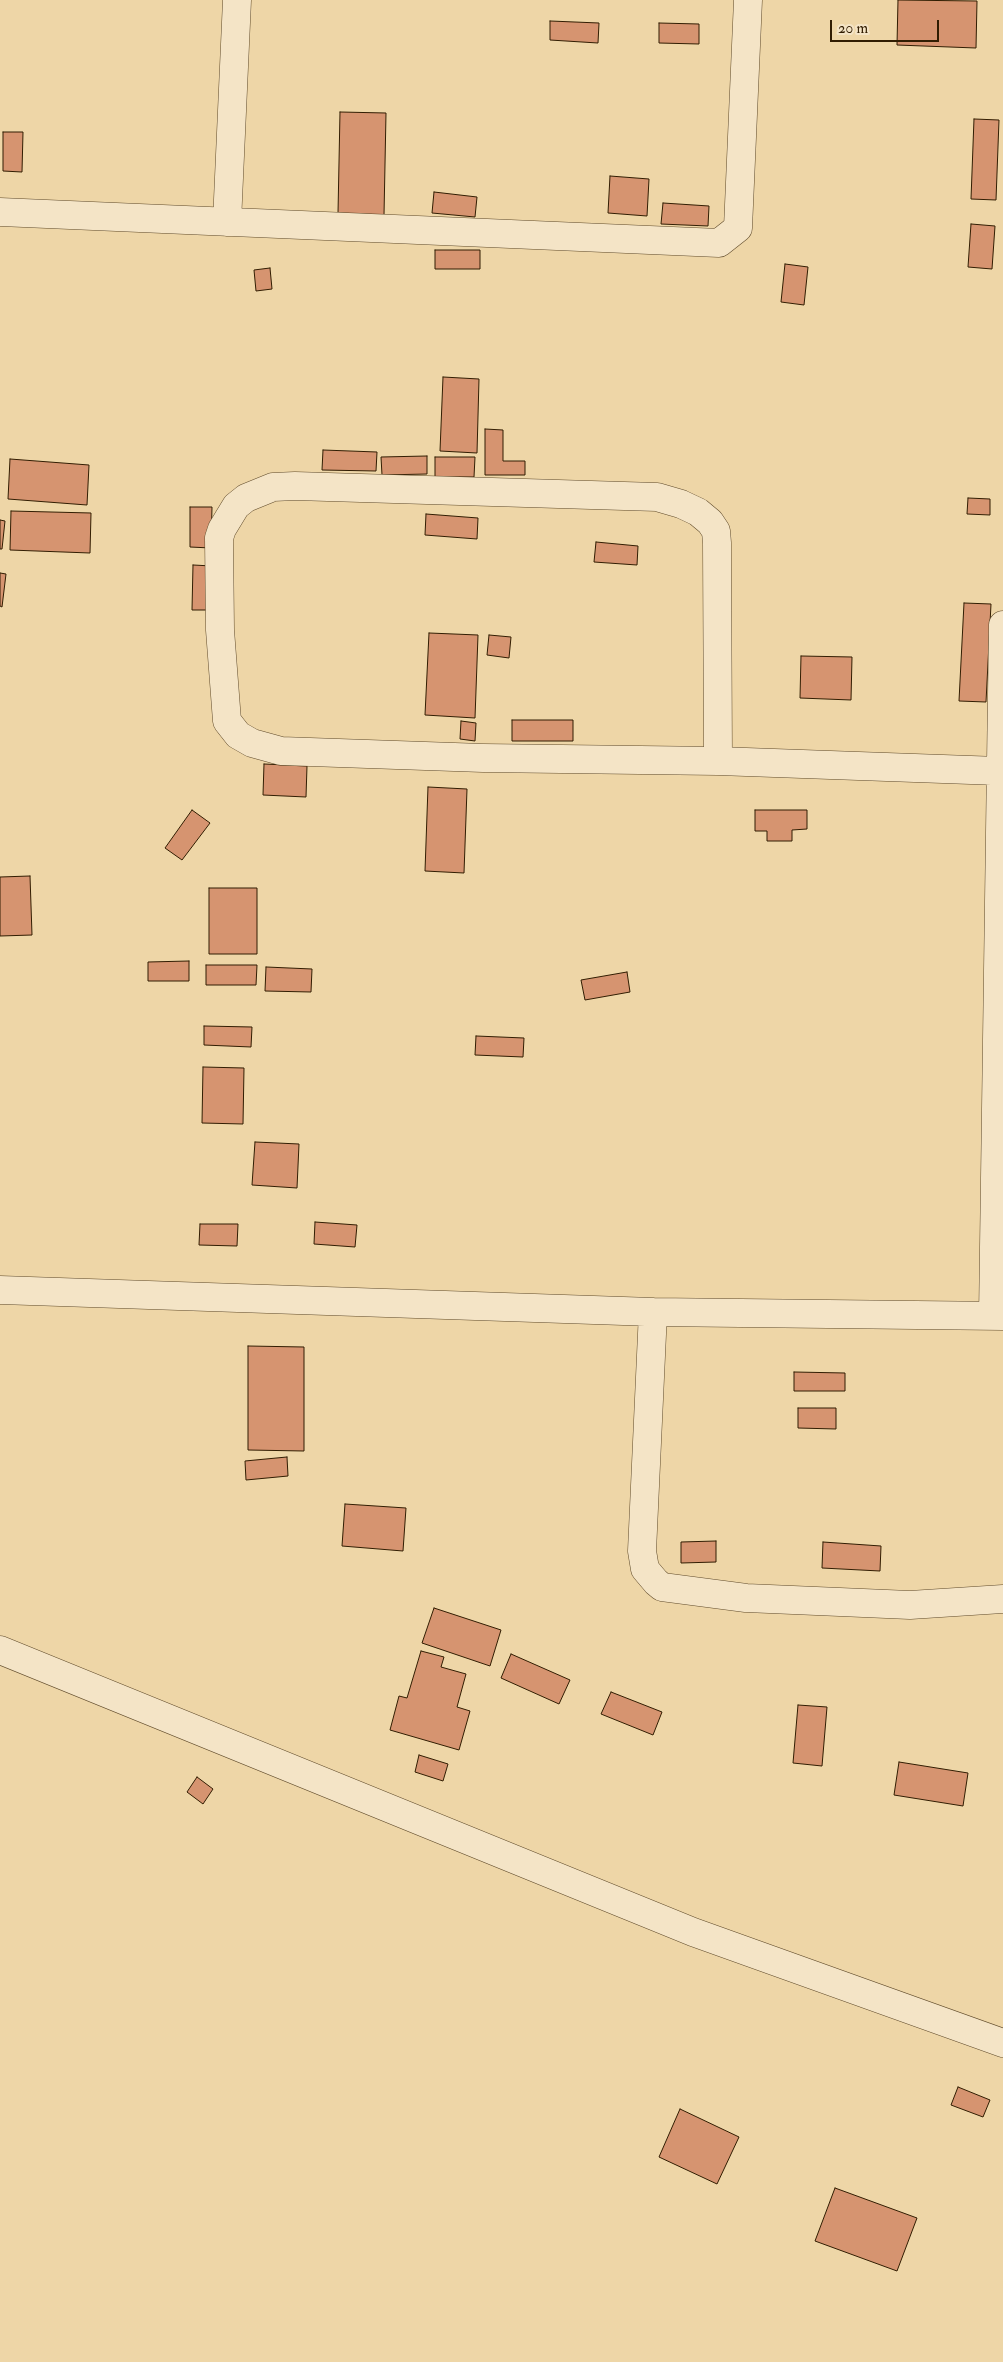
<!DOCTYPE html>
<style>
body{margin:0}
#map{position:relative;width:1003px;height:2362px;overflow:hidden;background:#eed6a7;font-family:"IM FELL Double Pica",serif}
canvas{display:block}
.scale{position:absolute;left:830px;top:20px;width:109px;height:22px;box-sizing:border-box;border:2px solid #311d02;border-top:0;padding-left:6px;font-size:15px;line-height:18px;white-space:nowrap;color:#311d02;-webkit-text-stroke:4px #f4e4c6;paint-order:stroke}
</style>
<div id="map">
<canvas width="1003" height="2362"></canvas>
<div class="scale">20 m</div>
</div>
<script>
const c = document.querySelector('canvas').getContext('2d');
c.lineJoin = 'round';
function fillPath(path, color) { c.fillStyle = color; c.fill(path, 'evenodd'); }
const poly = rows => new Path2D(rows.map(r => 'M' + r).join(''));
function stroke(path, color, width, dash) { c.strokeStyle = color; c.lineWidth = width; c.lineCap = dash ? 'butt' : 'round'; c.setLineDash(dash || []); c.stroke(path); }
const building = poly([
 [898,0,977,1,976,48,897,45,898,0],
 [550,21,599,23,598,43,550,40,550,21],
 [659,23,699,24,699,44,659,43,659,23],
 [340,112,386,113,384,215,338,213,340,112],
 [974,119,999,120,996,200,971,199,974,119],
 [3,132,23,132,22,172,3,171,3,132],
 [610,176,649,179,647,216,608,213,610,176],
 [434,192,477,197,475,217,432,213,434,192],
 [663,203,709,206,708,226,661,224,663,203],
 [971,224,995,226,992,269,968,267,971,224],
 [435,250,480,250,480,269,435,269,435,250],
 [785,264,808,267,804,305,781,302,785,264],
 [270,268,272,289,256,291,254,270,270,268],
 [443,377,479,379,477,453,440,451,443,377],
 [485,429,503,430,503,461,525,461,525,475,485,475,485,429],
 [323,450,377,452,376,471,322,470,323,450],
 [427,456,427,474,382,475,381,457,427,456],
 [435,457,475,457,474,477,435,477,435,457],
 [10,459,89,465,87,505,8,499,10,459],
 [968,498,990,499,990,515,967,514,968,498],
 [190,507,212,507,211,548,190,547,190,507],
 [11,511,91,513,90,553,10,550,11,511],
 [426,514,478,518,477,539,425,535,426,514],
 [0,520,5,521,2,549,0,549,0,520],
 [596,542,638,546,637,565,594,562,596,542],
 [193,565,212,566,211,610,192,610,193,565],
 [0,573,6,574,2,607,0,606,0,573],
 [964,603,991,604,986,702,959,701,964,603],
 [429,633,478,635,475,718,425,715,429,633],
 [489,635,511,637,509,658,487,655,489,635],
 [801,656,852,657,851,700,800,698,801,656],
 [512,720,573,720,573,741,512,741,512,720],
 [461,721,476,723,475,741,460,739,461,721],
 [264,764,307,766,306,797,263,795,264,764],
 [428,787,467,789,464,873,425,871,428,787],
 [192,810,210,823,182,860,165,848,192,810],
 [755,810,807,810,807,829,792,830,792,841,767,841,767,831,755,831,755,810],
 [30,876,32,935,0,936,0,877,30,876],
 [209,888,257,888,257,954,209,954,209,888],
 [189,961,189,981,148,981,148,962,189,961],
 [206,965,257,965,256,985,206,985,206,965],
 [266,967,312,969,311,992,265,991,266,967],
 [627,972,630,992,585,1000,581,980,627,972],
 [204,1026,252,1027,251,1047,204,1045,204,1026],
 [476,1036,524,1038,523,1057,475,1055,476,1036],
 [203,1067,244,1068,243,1124,202,1123,203,1067],
 [255,1142,299,1144,297,1188,252,1185,255,1142],
 [315,1222,357,1225,355,1247,314,1244,315,1222],
 [200,1224,238,1224,237,1246,199,1245,200,1224],
 [248,1346,304,1347,304,1451,248,1450,248,1346],
 [794,1372,845,1373,845,1391,794,1391,794,1372],
 [798,1408,836,1408,836,1429,798,1428,798,1408],
 [287,1457,288,1476,246,1480,245,1461,287,1457],
 [345,1504,406,1508,403,1551,342,1546,345,1504],
 [716,1541,716,1562,681,1563,681,1542,716,1541],
 [823,1542,881,1546,880,1571,822,1568,823,1542],
 [434,1608,501,1630,490,1666,422,1643,434,1608],
 [421,1651,444,1657,441,1667,466,1674,457,1707,470,1711,459,1750,390,1730,399,1696,407,1698,421,1651],
 [511,1654,570,1680,559,1704,501,1678,511,1654],
 [611,1692,662,1712,653,1735,601,1714,611,1692],
 [798,1705,827,1707,822,1766,793,1763,798,1705],
 [419,1755,448,1764,443,1781,415,1772,419,1755],
 [899,1762,968,1773,963,1806,894,1795,899,1762],
 [197,1777,213,1789,203,1804,187,1792,197,1777],
 [958,2087,990,2100,983,2117,951,2105,958,2087],
 [680,2109,739,2137,717,2184,659,2157,680,2109],
 [835,2188,917,2218,897,2271,815,2241,835,2188]
]);
fillPath(building, '#d69470');
stroke(building, '#311d02', 1);
const street = poly([
 [0,212,719,243,738,228,748,0],
 [227,222,237,0],
 [718,761,717,543,716,531,710,522,698,512,681,504,657,497,295,486,273,487,246,498,236,506,222,529,219,538,220,630,227,721,238,735,252,743,281,751,483,758,718,761,999,771],
 [0,1290,653,1312,1003,1316],
 [653,1312,642,1551,645,1569,656,1582,662,1587,746,1598,910,1605,1003,1599],
 [993,1316,1003,625],
 [0,1650,693,1932,1003,2043]
]);
stroke(street, '#604b2b', 29);
stroke(street, '#f4e4c6', 28);
</script>
